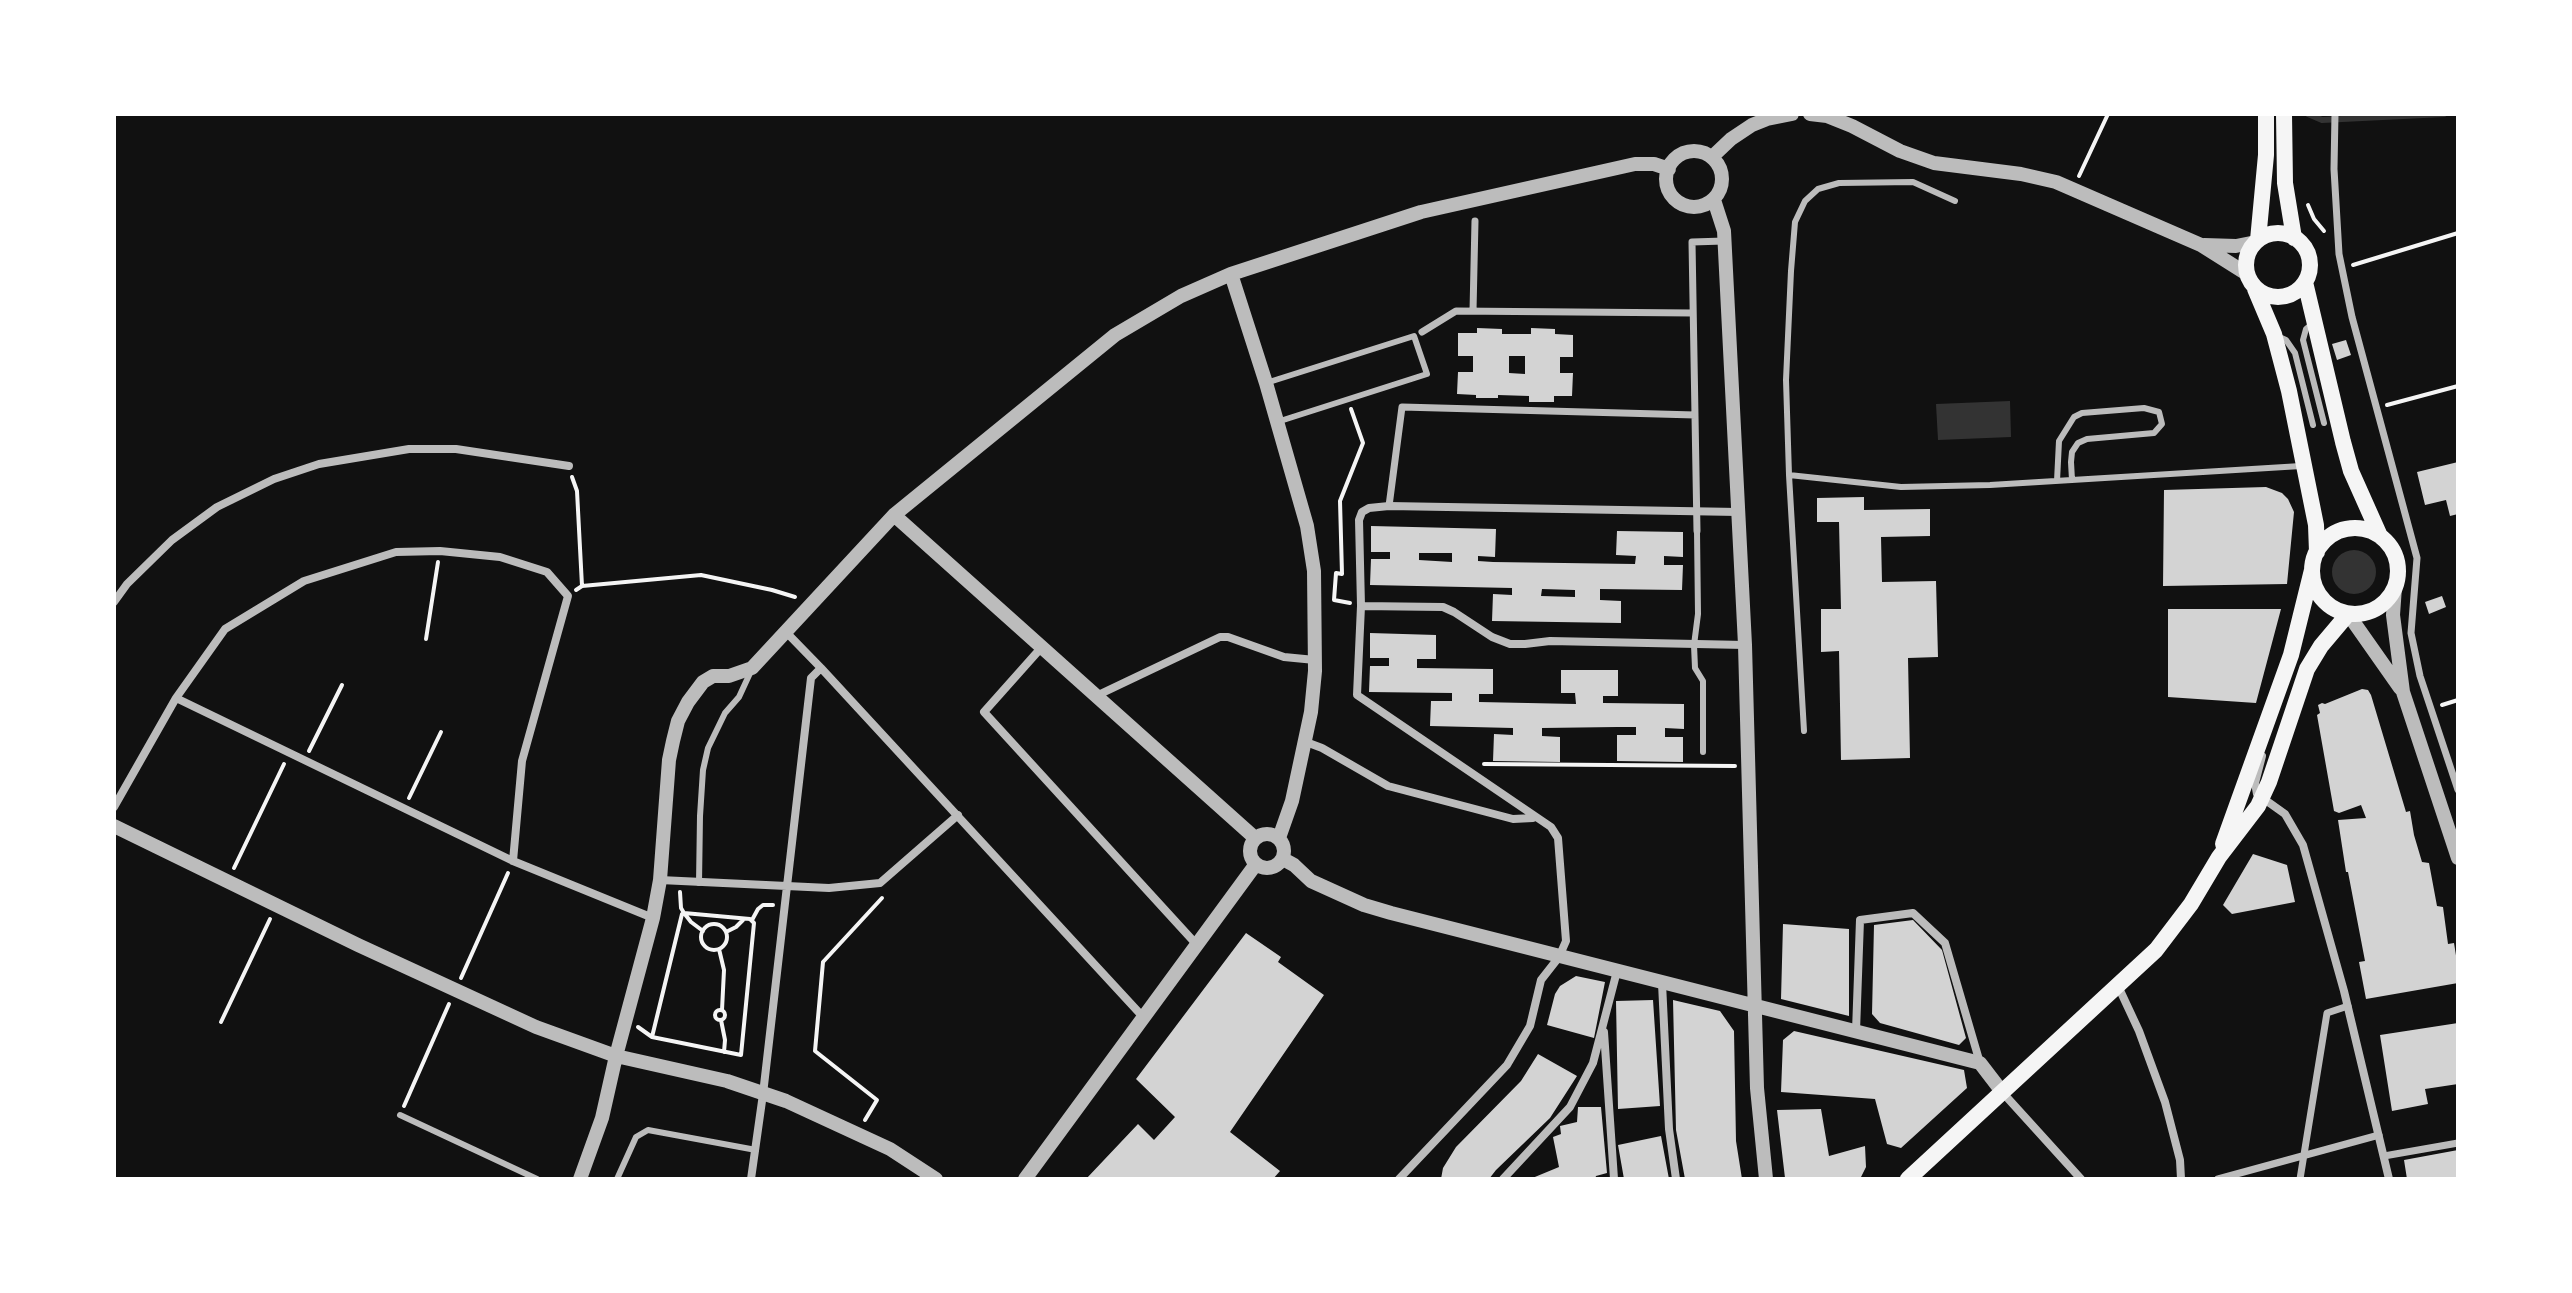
<!DOCTYPE html>
<style>
body{margin:0}
#map{position:relative;width:2572px;height:1293px;overflow:hidden;background:#111;font-family:"PT Serif",serif}
canvas{display:block}
.frame{position:absolute;inset:0;border:116px solid #fff;pointer-events:none}
</style>
<div id="map">
<canvas width="2572" height="1293"></canvas>
<div class="frame"></div>
</div>
<script>
const c = document.querySelector('canvas').getContext('2d');
c.lineJoin = 'round';
function fillPath(path, color) { c.fillStyle = color; c.fill(path, 'evenodd'); }
const poly = rows => new Path2D(rows.map(r => 'M' + r).join(''));
function stroke(path, color, width, dash) { c.strokeStyle = color; c.lineWidth = width; c.lineCap = dash ? 'butt' : 'round'; c.setLineDash(dash || []); c.stroke(path); }
fillPath(poly([
 [2010,401,2011,437,1938,440,1936,404],
 '2332 572a22 22 0 1 1 44 0a22 22 0 1 1-44 0Z'
]), '#333');
stroke(poly([
 [2308,114,2322,120,2444,114]
]), '#333', 6);
fillPath(poly([
 [1477,328,1502,329,1502,334,1531,334,1531,328,1555,329,1555,334,1573,335,1573,357,1560,357,1560,373,1573,373,1572,396,1554,396,1554,402,1529,402,1529,396,1498,395,1498,398,1476,398,1476,395,1457,394,1458,372,1473,372,1473,356,1458,356,1458,333,1477,333],
 [1509,356,1525,356,1525,374,1509,373],
 [2346,340,2351,355,2337,360,2332,344],
 [2458,462,2458,514,2450,516,2446,500,2425,505,2417,472],
 [2266,487,2282,493,2288,499,2294,512,2287,584,2163,586,2164,490],
 [1864,497,1864,510,1930,509,1930,536,1881,537,1882,582,1936,581,1938,657,1908,658,1910,758,1841,760,1839,651,1821,652,1821,609,1841,609,1839,522,1817,522,1817,498],
 [1371,526,1496,529,1495,557,1478,556,1478,561,1493,562,1635,564,1636,556,1616,555,1617,531,1683,532,1683,557,1664,556,1664,565,1683,565,1682,590,1600,589,1600,600,1621,601,1621,623,1492,621,1493,594,1512,595,1512,588,1370,585,1371,559,1390,559,1390,552,1371,552],
 [1419,553,1452,553,1452,562,1419,560],
 [1542,589,1575,590,1575,597,1541,596],
 [2442,596,2446,607,2429,614,2425,602],
 [2168,609,2281,609,2256,703,2168,697],
 [1370,633,1436,635,1436,659,1417,659,1417,668,1493,669,1493,694,1479,694,1479,702,1576,704,1575,693,1561,693,1561,670,1618,670,1618,696,1603,696,1603,703,1684,704,1684,729,1665,728,1665,737,1683,737,1683,762,1617,761,1617,735,1636,735,1636,727,1617,727,1542,728,1542,736,1560,737,1560,762,1493,761,1494,734,1513,735,1513,728,1430,726,1431,701,1452,701,1452,693,1369,692,1370,666,1389,666,1389,658,1370,658],
 [2362,689,2368,690,2371,695,2406,812,2410,811,2414,835,2422,862,2429,863,2437,906,2443,907,2448,944,2454,943,2458,968,2458,983,2366,999,2359,962,2365,961,2348,872,2346,872,2338,820,2366,818,2361,805,2339,813,2334,811,2317,715,2320,713,2318,705,2322,703,2325,704],
 [2253,854,2287,865,2295,902,2232,914,2223,905],
 [1913,920,1942,950,1966,1038,1959,1045,1880,1023,1872,1014,1874,925],
 [1783,924,1849,929,1849,1016,1781,999],
 [1246,933,1281,957,1278,962,1324,995,1230,1132,1280,1171,1273,1179,1086,1179,1138,1124,1154,1140,1175,1117,1136,1079],
 [1576,976,1605,982,1594,1038,1547,1025,1555,994,1560,986],
 [1653,1000,1660,1106,1618,1109,1616,1001],
 [1673,1000,1720,1011,1734,1031,1736,1141,1742,1179,1685,1179,1676,1130],
 [2458,1023,2458,1084,2425,1089,2428,1104,2392,1111,2380,1035],
 [1794,1031,1964,1070,1967,1088,1901,1148,1887,1144,1875,1099,1781,1092,1783,1040],
 [1538,1054,1577,1076,1550,1118,1496,1170,1489,1179,1441,1179,1443,1168,1456,1147,1521,1081],
 [1578,1107,1601,1107,1607,1173,1596,1176,1595,1179,1530,1179,1559,1167,1553,1137,1561,1134,1560,1126,1577,1122],
 [1821,1109,1829,1156,1865,1146,1866,1167,1860,1179,1785,1178,1777,1110],
 [1661,1136,1669,1179,1624,1179,1618,1145],
 [2458,1150,2458,1179,2407,1179,2404,1160]
]), '#d3d3d3');
stroke(poly([
 [2079,176,2108,114],
 [2308,205,2314,219,2324,231],
 [2353,265,2458,233],
 [2387,405,2458,386],
 [572,477,577,491,582,586],
 [1336,573,1342,574,1340,501,1363,443,1351,409],
 [1336,573,1334,600,1350,603],
 [576,590,582,586,701,575,772,590,795,597],
 [426,639,438,562],
 [2442,705,2458,700],
 [309,751,342,685],
 [1484,764,1735,766],
 [409,798,441,732],
 [234,868,284,764],
 [680,892,681,908,684,913,750,919,754,923,741,1055,652,1037,682,914,684,913,691,922,703,931],
 [752,920,758,909,763,905,773,905],
 '701 937a13 13 0 1 1 26 0a13 13 0 1 1-26 0Z',
 [726,932,736,927,743,920],
 [719,949,724,970,722,1010],
 [461,978,508,873],
 '715 1015a5 5 0 1 1 10 0a5 5 0 1 1-10 0Z',
 [721,1020,725,1040,724,1052],
 [221,1022,270,919],
 [638,1027,652,1037],
 [404,1106,449,1004],
 [865,1120,877,1100,815,1051,823,962,882,898]
]), '#f5f5f5', 4);
stroke(poly([
 [1955,201,1913,182,1839,183,1818,189,1805,201,1795,222,1791,271,1786,380,1789,475,1901,487,1990,485,2301,466],
 [2312,324,2306,329,2303,340,2324,423],
 [2277,336,2286,340,2295,353,2313,425],
 [1266,383,1414,336,1427,374,1277,422],
 [1789,475,1804,731],
 [2057,481,2059,441,2074,417,2082,413,2144,408,2159,412,2162,424,2154,433,2087,439,2078,443,2072,452,2071,462,2072,480],
 [1697,531,1698,614,1694,645,1695,668,1703,681,1703,752],
 [699,883,700,816,703,770,708,748,725,713,739,697,751,671],
 [400,1115,537,1179],
 [617,1179,636,1137,648,1130,756,1150]
]), '#bcbcbc', 6);
stroke(poly([
 [2335,114,2334,169,2339,254,2352,317,2417,558,2411,633,2420,676,2458,790],
 [1473,311,1475,221],
 [1422,332,1456,311,1693,313],
 [1389,506,1402,407,1695,415],
 [1697,531,1692,242,1724,241],
 [2384,1156,2458,1143],
 [2218,1179,2379,1135],
 [2300,1179,2327,1013,2348,1006]
]), '#bcbcbc', 7);
stroke(poly([
 [114,602,127,584,172,540,217,507,274,479,319,464,409,449,456,449,569,466],
 [1361,606,1443,607,1454,612,1492,637,1510,644,1525,644,1550,641,1745,645],
 [785,631,821,668,1144,1018],
 [1041,648,984,712,1197,945],
 [1096,696,1220,637,1228,637,1284,657,1315,660],
 [176,698,513,861,653,918],
 [1306,742,1322,748,1388,786,1513,819,1533,818],
 [2262,756,2255,783,2257,794,2285,814,2303,845,2344,991,2389,1179],
 [114,807,176,698,225,629,304,581,396,552,440,551,500,557,547,572,568,596,522,761,513,861],
 [660,880,829,888,880,883,958,815],
 [1662,983,1669,1129,1676,1179],
 [2118,986,2139,1031,2165,1102,2180,1160,2181,1179],
 [1856,1031,1860,920,1913,913,1945,943,1980,1063],
 [1604,1032,1614,1179],
 [2003,1093,2081,1179],
 [751,1179,763,1094,811,678,821,668],
 [1399,1179,1507,1065,1530,1026,1541,980,1559,957,1566,941,1558,838,1551,827,1357,695,1361,606,1359,520,1362,512,1369,508,1389,506,1738,512],
 [1503,1179,1570,1107,1593,1063,1617,971]
]), '#bcbcbc', 8);
stroke(poly([
 [1810,114,1827,116,1852,126,1900,151,1934,163,2021,174,2056,182,2201,245,2247,274],
 '1666 179a28 28 0 1 1 56 0a28 28 0 1 1-56 0Z',
 [1712,157,1731,139,1752,125,1767,119,1792,114],
 [1714,200,1724,231,1745,645,1757,1088,1766,1179],
 [2204,245,2236,246,2256,242],
 [1231,274,1266,383,1307,526,1314,571,1315,671,1311,712,1292,801,1279,838],
 [894,515,1255,838],
 [2395,587,2393,615,2403,692,2458,858],
 [2348,614,2400,688],
 [114,826,358,945,536,1027,616,1056,727,1081,786,1101,890,1149,936,1179],
 '1250 851a17 17 0 1 1 34 0a17 17 0 1 1-34 0Z',
 [1283,859,1294,865,1311,881,1364,905,1391,913,1980,1063,2003,1093],
 [580,1179,602,1118,616,1056,653,918,660,880,669,760,673,741,678,721,688,702,703,682,713,676,729,676,752,668,894,515,1115,335,1181,296,1231,274,1421,212,1635,164,1654,164,1669,169],
 [1025,1179,1256,864]
]), '#bcbcbc', 14);
stroke(poly([
 [2284,114,2285,183,2294,238],
 '2246 265a32 32 0 1 1 64 0a32 32 0 1 1-64 0Z',
 [2258,240,2266,155,2266,114],
 [2305,282,2343,442,2351,471,2380,536],
 [2255,289,2274,334,2289,391,2316,525,2317,552],
 '2312 571a43 43 0 1 1 86 0a43 43 0 1 1-86 0Z',
 [2223,844,2291,655,2312,570],
 [1908,1179,2156,950,2191,904,2219,857,2258,806,2269,782,2307,669,2321,646,2348,614]
]), '#f5f5f5', 16);
</script>
